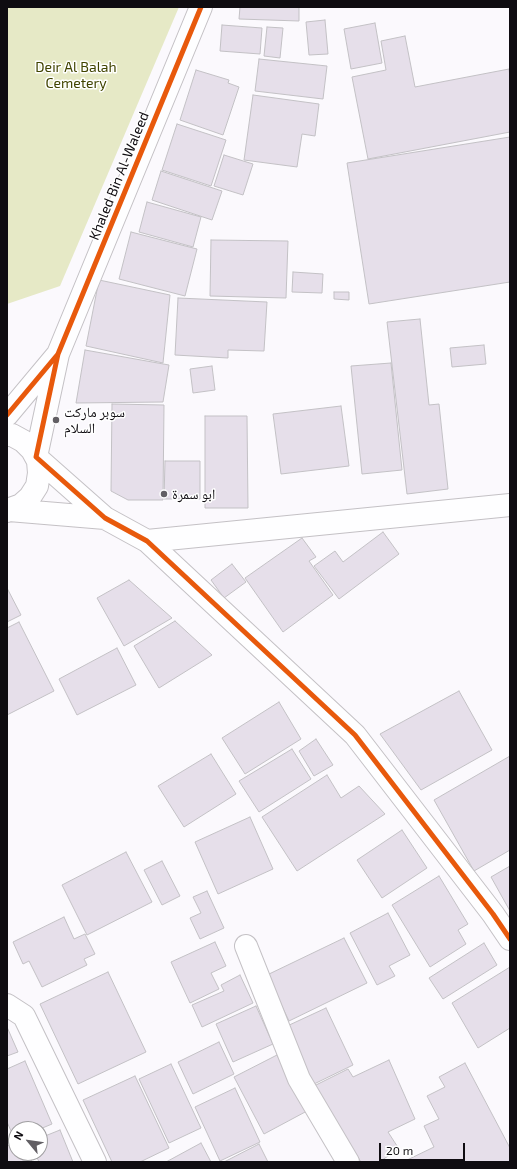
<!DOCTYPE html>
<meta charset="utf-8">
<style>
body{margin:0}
#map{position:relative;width:517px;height:1169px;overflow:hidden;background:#fbf9fd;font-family:"Exo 2",sans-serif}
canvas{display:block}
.frame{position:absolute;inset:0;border:8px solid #0f0c11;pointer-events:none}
.north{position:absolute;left:8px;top:1121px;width:40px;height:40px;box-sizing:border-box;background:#fff;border:1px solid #9f9ea0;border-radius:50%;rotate:299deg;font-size:11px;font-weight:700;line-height:16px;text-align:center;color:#0f0c11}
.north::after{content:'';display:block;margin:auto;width:14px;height:18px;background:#625f64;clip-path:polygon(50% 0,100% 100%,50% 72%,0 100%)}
.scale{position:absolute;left:379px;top:1143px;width:86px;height:18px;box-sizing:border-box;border:2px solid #0f0c11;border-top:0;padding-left:5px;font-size:12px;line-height:14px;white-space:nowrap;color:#0f0c11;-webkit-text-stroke:3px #fff;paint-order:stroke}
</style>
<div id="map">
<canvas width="517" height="1169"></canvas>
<div class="frame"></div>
<div class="north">N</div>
<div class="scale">20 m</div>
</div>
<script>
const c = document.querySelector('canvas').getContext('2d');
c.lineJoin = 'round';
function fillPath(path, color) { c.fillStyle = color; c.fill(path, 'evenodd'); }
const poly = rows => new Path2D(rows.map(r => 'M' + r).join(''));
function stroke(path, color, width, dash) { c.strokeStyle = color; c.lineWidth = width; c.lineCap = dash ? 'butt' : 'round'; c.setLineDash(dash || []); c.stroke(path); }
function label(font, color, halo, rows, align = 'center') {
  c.font = font + ' "Exo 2","Noto Naskh Arabic",sans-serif'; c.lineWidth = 3; c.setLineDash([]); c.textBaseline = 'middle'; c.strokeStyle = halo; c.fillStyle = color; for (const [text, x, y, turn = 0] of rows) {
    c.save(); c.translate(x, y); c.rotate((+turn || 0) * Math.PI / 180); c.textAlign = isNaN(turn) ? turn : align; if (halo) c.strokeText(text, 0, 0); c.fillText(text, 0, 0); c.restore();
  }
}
fillPath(poly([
 [7,7,179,7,60,286,7,304]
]), '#e6e9c6');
const building = poly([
 [240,7,299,7,299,21,239,19,240,7],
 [325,20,328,54,309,55,306,22,325,20],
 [375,23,382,63,351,69,344,29,375,23],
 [222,25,262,28,260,54,220,51,222,25],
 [267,27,283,28,280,58,264,56,267,27],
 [405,36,415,87,509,69,510,77,510,132,368,159,352,77,386,70,381,41,405,36],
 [259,59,327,66,323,99,255,91,259,59],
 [196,70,229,80,228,83,239,87,223,135,180,120,196,70],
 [253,95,319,104,315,136,302,134,297,167,244,160,253,95],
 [177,124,226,140,211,186,162,170,177,124],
 [510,137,510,282,369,304,347,163,510,137],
 [224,155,253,164,243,195,214,186,224,155],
 [161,171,222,191,212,220,152,200,161,171],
 [147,202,201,217,193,247,139,232,147,202],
 [131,232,197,249,185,296,119,279,131,232],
 [211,240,288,241,286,298,210,296,211,240],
 [293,272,323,274,322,293,292,292,293,272],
 [99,280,170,295,163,363,86,346,99,280],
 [334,292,349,292,349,300,334,299,334,292],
 [178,298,267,302,264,351,228,350,228,358,175,355,178,298],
 [420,319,429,405,439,404,448,489,407,494,387,322,420,319],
 [484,345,486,364,452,367,450,348,484,345],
 [85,350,169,365,163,402,76,403,85,350],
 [391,363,402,470,362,474,351,366,391,363],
 [212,366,215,390,193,393,190,369,212,366],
 [112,404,164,405,163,500,128,500,111,491,112,404],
 [341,406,349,466,281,474,273,414,341,406],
 [205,416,247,416,248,508,205,508,205,416],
 [165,461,200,461,200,499,164,499,165,461],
 [383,532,399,554,339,599,314,566,335,551,343,562,383,532],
 [302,538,316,557,309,561,333,595,283,632,245,578,302,538],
 [232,564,246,582,224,598,211,580,232,564],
 [129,580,172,618,124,646,97,598,129,580],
 [7,588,21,615,7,622,7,588],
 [175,621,212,655,159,688,134,646,175,621],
 [19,622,54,691,7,715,7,628,19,622],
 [117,648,136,685,77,715,59,679,117,648],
 [459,691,492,750,421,790,380,734,459,691],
 [279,702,301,739,245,774,222,738,279,702],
 [316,739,333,765,314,776,299,751,316,739],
 [292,749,311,779,259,812,239,781,292,749],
 [211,754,236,794,184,827,158,786,211,754],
 [510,756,510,850,474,871,434,800,510,756],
 [327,775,341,798,359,786,385,814,297,871,262,817,327,775],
 [250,817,273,869,218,894,195,842,250,817],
 [402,830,427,868,382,898,357,860,402,830],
 [126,852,152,902,87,935,62,885,126,852],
 [162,861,180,896,162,905,144,870,162,861],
 [510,866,510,911,491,877,510,866],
 [439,876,468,924,458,930,466,944,430,967,392,905,439,876],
 [207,891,224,928,200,939,190,918,201,913,193,897,207,891],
 [388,913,410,955,389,966,395,976,377,985,350,933,388,913],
 [64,917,74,939,85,934,95,954,84,959,87,965,42,987,29,961,23,964,13,942,64,917],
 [344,938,367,983,289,1021,267,975,344,938],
 [215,942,226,966,211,973,219,989,190,1003,171,962,215,942],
 [484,943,497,965,443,999,429,978,484,943],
 [510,967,510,1028,478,1048,452,1003,510,967],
 [108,972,146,1052,78,1084,40,1004,108,972],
 [240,975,253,1003,202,1027,192,1005,224,991,221,985,240,975],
 [256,1006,273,1044,233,1062,216,1024,256,1006],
 [326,1008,353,1065,312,1085,285,1027,326,1008],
 [7,1027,18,1052,7,1056,7,1027],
 [219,1042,234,1074,193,1094,178,1062,219,1042],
 [277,1055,307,1111,264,1134,234,1077,277,1055],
 [389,1060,415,1119,388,1132,399,1149,379,1162,361,1162,314,1086,348,1069,353,1077,389,1060],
 [25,1061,52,1124,40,1129,16,1129,16,1139,15,1140,7,1122,7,1069,25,1061],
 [465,1063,510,1148,510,1162,403,1162,434,1147,424,1126,439,1119,427,1096,445,1087,439,1077,465,1063],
 [171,1064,201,1128,169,1143,139,1079,171,1064],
 [135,1076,169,1148,140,1162,112,1162,83,1100,135,1076],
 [235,1088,260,1142,220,1161,195,1107,235,1088],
 [60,1130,73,1162,39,1162,35,1153,40,1153,40,1138,60,1130],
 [16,1143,16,1153,29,1153,32,1162,7,1162,7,1146,16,1143],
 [201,1143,211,1162,166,1162,201,1143],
 [259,1144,268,1162,224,1162,259,1144]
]);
fillPath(building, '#e6dfea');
stroke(building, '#c3c1c5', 1);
const minor = poly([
 [58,354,201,7],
 [7,415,58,354,36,457,105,518,147,541,355,735,493,914,510,939],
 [7,435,12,435,23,441,32,450,38,461,39,473,37,486,30,497,21,505,7,510],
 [7,511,9,510,105,518],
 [147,541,510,505],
 [246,946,299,1079,348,1162],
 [7,1005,24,1016,95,1162]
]);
stroke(minor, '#c4c1c5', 24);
stroke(minor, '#fefeff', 22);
stroke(poly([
 [58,354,201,7],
 [7,415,58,354,36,457,105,518,147,541,355,735,493,914,510,939]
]), '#e8590c', 5);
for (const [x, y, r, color] of [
 [56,420,4,"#625f64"],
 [164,494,4,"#625f64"]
]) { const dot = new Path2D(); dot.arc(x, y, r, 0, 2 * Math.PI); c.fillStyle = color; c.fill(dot); stroke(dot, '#fff', 1.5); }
label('14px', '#414400', '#fff', [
 ["Deir Al Balah",76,67],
 ["Cemetery",76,83]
]);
label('14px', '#0f0c11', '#fff', [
 ["Khaled Bin Al-Waleed",119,176,-68]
]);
label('14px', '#0f0c11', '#fff', [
 ["سوبر ماركت",64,412],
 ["السلام",64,428],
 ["ابو سمرة",172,494]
], 'left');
</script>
